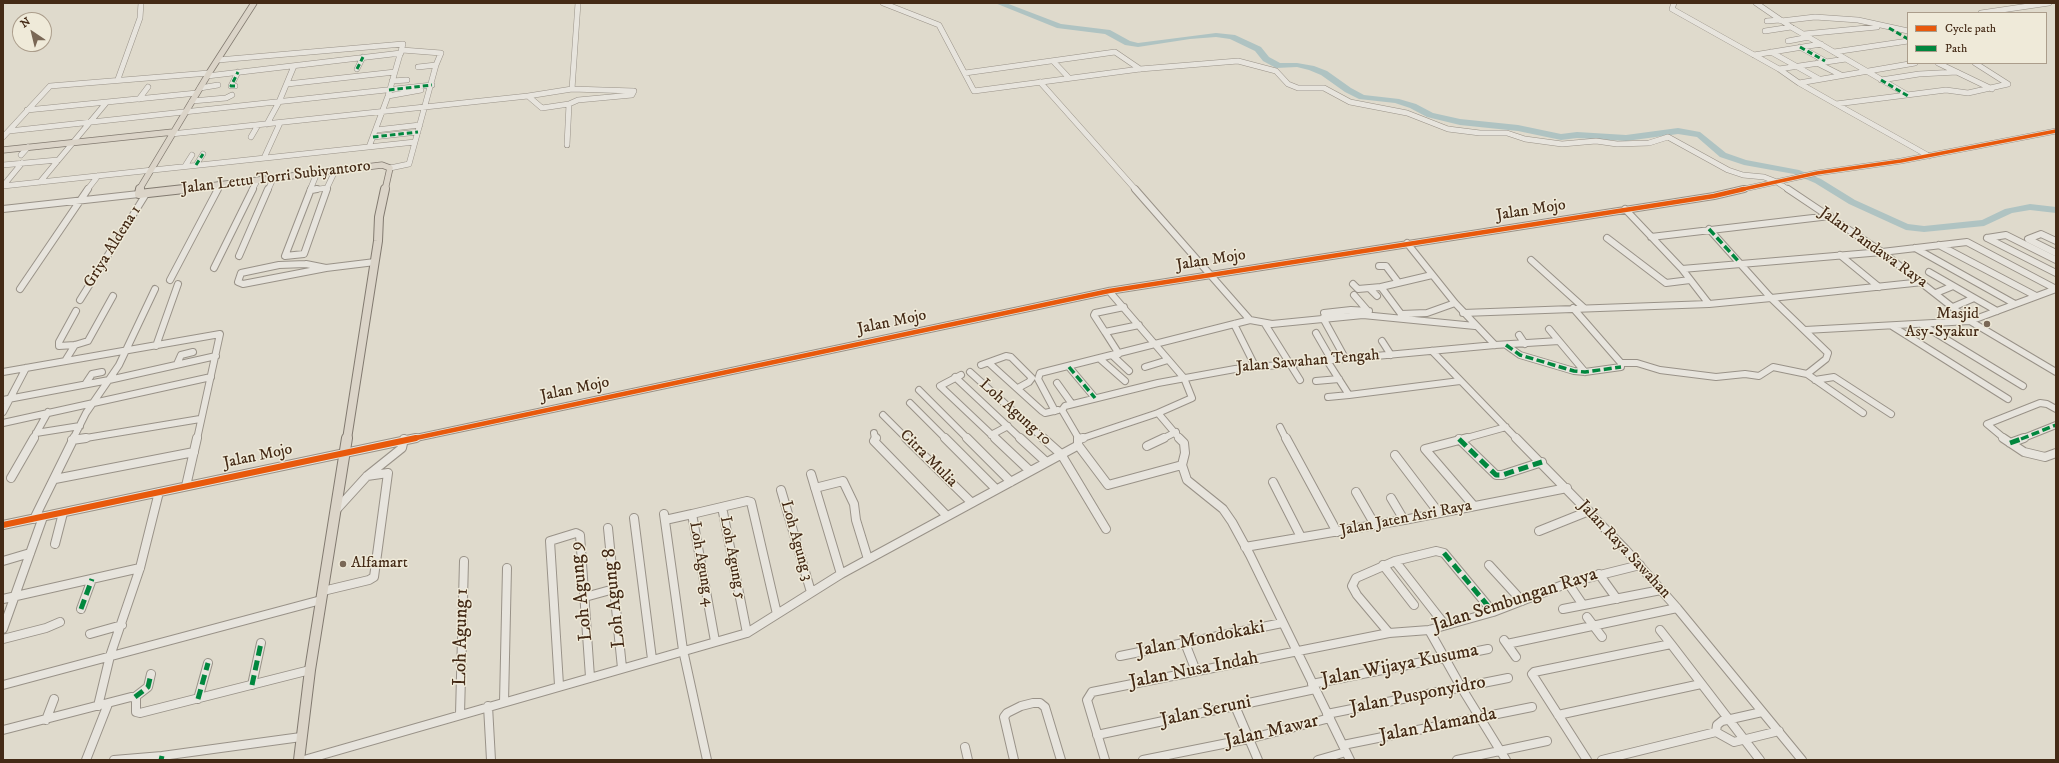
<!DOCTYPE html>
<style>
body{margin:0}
#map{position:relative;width:2059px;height:763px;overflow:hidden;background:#dfdacc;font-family:"IM FELL DW Pica",serif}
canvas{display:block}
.frame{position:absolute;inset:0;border:4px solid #442a16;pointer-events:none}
.legend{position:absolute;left:1907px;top:12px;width:140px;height:52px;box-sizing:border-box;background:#efead9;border:1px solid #ab9d8b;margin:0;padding:5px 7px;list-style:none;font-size:12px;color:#442a16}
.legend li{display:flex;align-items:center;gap:8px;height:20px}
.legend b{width:20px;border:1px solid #ab9d8b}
.north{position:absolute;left:12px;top:12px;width:40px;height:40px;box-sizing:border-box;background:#efead9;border:1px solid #ab9d8b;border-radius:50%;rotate:325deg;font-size:11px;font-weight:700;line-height:16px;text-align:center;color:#442a16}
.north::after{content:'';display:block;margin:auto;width:14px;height:18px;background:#7a6856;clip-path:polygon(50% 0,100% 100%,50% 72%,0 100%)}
</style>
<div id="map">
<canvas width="2059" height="763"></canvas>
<div class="frame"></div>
<ul class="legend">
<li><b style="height:5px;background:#e8590c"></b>Cycle path</li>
<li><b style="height:5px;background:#00873e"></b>Path</li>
</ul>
<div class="north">N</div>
</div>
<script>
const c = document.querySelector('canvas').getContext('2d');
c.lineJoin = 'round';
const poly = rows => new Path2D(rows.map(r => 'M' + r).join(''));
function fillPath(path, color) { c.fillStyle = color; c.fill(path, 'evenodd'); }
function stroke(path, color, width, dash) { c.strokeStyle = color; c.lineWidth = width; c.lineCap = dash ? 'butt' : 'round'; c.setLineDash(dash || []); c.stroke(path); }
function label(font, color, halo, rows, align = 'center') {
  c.font = font + ' "IM FELL DW Pica",serif'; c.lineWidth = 3; c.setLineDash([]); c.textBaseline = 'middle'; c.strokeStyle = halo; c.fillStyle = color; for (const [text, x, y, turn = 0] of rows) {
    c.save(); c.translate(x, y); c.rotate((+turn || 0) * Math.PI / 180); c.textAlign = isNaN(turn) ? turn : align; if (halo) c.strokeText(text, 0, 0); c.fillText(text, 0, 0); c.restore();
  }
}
fillPath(poly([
 [995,3,1006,3,1061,24,1110,30,1130,41,1138,43,1216,33,1235,35,1261,47,1269,57,1280,63,1297,63,1314,66,1327,71,1351,88,1364,95,1399,99,1416,104,1433,113,1460,119,1518,125,1561,134,1577,132,1626,135,1678,128,1700,132,1726,153,1746,160,1799,170,1821,179,1855,200,1908,224,1924,226,1982,220,2005,209,2030,204,2056,207,2056,213,2030,210,2012,213,1984,226,1924,232,1906,230,1849,204,1815,183,1794,174,1744,165,1720,157,1697,137,1678,134,1626,141,1577,138,1561,140,1518,131,1460,125,1427,117,1410,108,1395,103,1359,99,1345,92,1321,75,1309,70,1297,67,1276,68,1263,61,1255,51,1230,39,1216,37,1190,39,1138,47,1125,45,1105,34,1057,28,995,3]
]), '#afc3c2');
const minorFar2 = poly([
 [883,3,939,25,974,91,1140,69,1238,61,1276,71,1288,84,1298,88,1324,88,1350,102,1407,113,1448,129,1480,133,1507,133,1525,139,1562,144,1596,141,1617,144,1649,143,1668,137,1728,170,1743,175,1764,177,1777,182,1789,190],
 [1674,3,1672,9,1779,69],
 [1756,3,1791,27,1906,94],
 [1981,13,2049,3],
 [1767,21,1780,20],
 [1781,21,1815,17,1858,20,1908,31],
 [1765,31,1791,27],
 [1804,34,1877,27],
 [1788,41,1809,37],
 [1800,47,1825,61],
 [1771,52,1819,79],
 [1834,52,1908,41],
 [1754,55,1821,44],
 [218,60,403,44,388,96,369,147],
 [1053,61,1069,78],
 [1817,63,1841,75],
 [1938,63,1992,89],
 [418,67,436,65],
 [357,69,363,57],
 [965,73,1115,52,1140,69],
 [207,76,401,53],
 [118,79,140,18,141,3],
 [1881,80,1919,74,1957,72],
 [392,81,407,80],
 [1040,82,1136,190],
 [1799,83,1779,69,1846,59],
 [287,84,395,72],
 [235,86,231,86,238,72],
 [200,88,218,85],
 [572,89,578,3],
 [572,89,634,91,632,95,578,100,569,104,542,108,528,96,572,89],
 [388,96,421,90],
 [139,99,148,87],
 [192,101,226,98,232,95],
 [1836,104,1799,83,1915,63],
 [27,110,197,93],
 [267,124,279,102,294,66],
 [376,130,420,125],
 [9,131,432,85],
 [171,134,528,96],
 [3,137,50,86,209,73],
 [251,137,258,125],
 [373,137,418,132],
 [567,145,569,104],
 [21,155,28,147],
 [1929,156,1836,104,1946,90,1968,93,2008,84,1975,63],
 [264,158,280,123],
 [3,165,58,160],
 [196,165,203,154],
 [185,166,192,155],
 [390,168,409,164,436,65,441,53,402,50],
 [40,182,106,103],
 [3,186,415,142],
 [3,186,22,163],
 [87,190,98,176],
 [217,190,220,185],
 [252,190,257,181],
 [268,190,273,179],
 [310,190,317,173],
 [311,190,327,188],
 [326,190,335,171],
 [1739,190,1817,173,1901,161,2056,131]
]);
const minorFar1 = poly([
 [311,189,285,256,304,254,327,189],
 [1135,189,1250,320,1272,324,1363,315,1475,326],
 [1788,189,1882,252,1970,321,2056,289],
 [311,190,317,189],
 [3,209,139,194],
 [1625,209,1682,269,1882,252,1967,242,2056,289],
 [1651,237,1830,216],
 [1607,238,1666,283,1690,280],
 [1987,238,2056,273],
 [1987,238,2006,235,2056,260],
 [2056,241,2041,234,2028,239,2056,253],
 [1407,243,1455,303,1495,345],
 [1939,245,2036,296],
 [1915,248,2015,304],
 [1840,255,1879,287],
 [239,256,268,189],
 [1531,260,1583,307],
 [306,264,326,268,243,284,238,282,241,273,279,265,306,264],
 [1379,266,1386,266,1398,282],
 [214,268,253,189],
 [326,268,375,262],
 [1682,269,1709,304,1771,298,1709,229],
 [1929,272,1997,311],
 [1432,275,1381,287,1401,314,1427,313,1455,303],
 [170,280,218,189],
 [1353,284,1358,289,1381,287],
 [20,289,88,189],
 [1370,289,1377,296],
 [1936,293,1953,286],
 [1354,295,1367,310],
 [1771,298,1828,353,1826,359,1807,374,1863,413],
 [1771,298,1923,282],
 [80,300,146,194],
 [1124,307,1095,313,1094,315,1105,332,1139,325],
 [1953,307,1974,298],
 [76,311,59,342,59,346,75,345,88,341,113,296],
 [1324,313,1351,310,1369,311],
 [1463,313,1709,304],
 [1323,318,1345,358],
 [1234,324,1255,366],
 [1265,324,1300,380],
 [1921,324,2023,386],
 [1892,326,2008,399],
 [1549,329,1559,341],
 [1805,330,1970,321,2056,372],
 [1105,332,1119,354],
 [1316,333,1331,359],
 [1519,335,1525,344],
 [1382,341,1391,355],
 [1506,345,1520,355,1574,371,1585,372,1621,367,1621,363,1573,308],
 [156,346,178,284],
 [1432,351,1517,439],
 [1113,356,1129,371],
 [1100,359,1125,381],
 [1326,359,1349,395,1460,381],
 [65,361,75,345],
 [989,363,1042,411,1045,413,1058,410],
 [1621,363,1637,363,1660,370,1716,377,1745,374,1759,376,1773,367,1807,374],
 [177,364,181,355,193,352],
 [981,365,1006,356,1011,357,1032,378,1029,382,1018,388],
 [1069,367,1095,398],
 [1145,367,1168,360],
 [3,372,220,334,197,439],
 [970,372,1044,439],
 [961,375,940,386,996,439],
 [955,377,1021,439],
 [1815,380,1834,377,1891,414],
 [1316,381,1339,379],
 [86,383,92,374,102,372],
 [1057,383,1072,404],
 [919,390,968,439],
 [1328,397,1349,395],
 [3,400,109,380,216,356],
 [910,403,946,439],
 [1062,410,1065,406,1158,383,1235,369,1495,345,1559,341,1585,372],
 [1062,410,1079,439],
 [1055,411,1038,379,1040,373,1250,320],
 [3,412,26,368],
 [1158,413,1180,439],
 [883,415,907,439],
 [3,423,211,377],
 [1280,427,1286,439],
 [36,433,80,426],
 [874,433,875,439],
 [991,435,1008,426],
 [33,439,48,412],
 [73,439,86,413,119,365,155,289],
 [80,439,200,419],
 [411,439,1109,291,1714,196,1744,189],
 [1080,439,1158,413,1192,398,1184,378,1109,291],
 [1162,439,1176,432],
 [1463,439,1506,427],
 [2005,439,1987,424,2040,403,2047,404,2056,409],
 [2021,439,2056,425]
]);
const minor = poly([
 [876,438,874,441,947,516],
 [906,438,972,503],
 [945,438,996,489],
 [967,438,1011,482],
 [995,438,1030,471],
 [1020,438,1044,460],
 [1043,438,1061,454,1106,529],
 [1179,438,1184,443,1185,453,1182,465,1187,480,1223,509,1232,522,1250,555,1350,760],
 [1286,438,1337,532],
 [1467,438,1425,449,1474,506],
 [1516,438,1625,549,1677,608,1802,760],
 [2003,438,2024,452,2045,457,2056,453],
 [1079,439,1083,438],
 [1459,439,1496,475,1502,475,1542,462],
 [72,440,86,438],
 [2010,443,2024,438],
 [1078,445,1108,485,1182,465],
 [1147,446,1164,438],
 [1395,455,1439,513],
 [811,474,841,574],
 [11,478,34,438],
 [55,479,194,452],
 [1273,482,1301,537],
 [186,486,197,438],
 [815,488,843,481,854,504,856,520,868,559],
 [781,490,811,592],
 [1356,492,1375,525],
 [1391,498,1404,520],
 [722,507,747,633],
 [337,509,367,476,402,448,404,439],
 [664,514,683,650,707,760],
 [692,514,747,501,751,502,777,614],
 [634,518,652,659],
 [34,519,74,438],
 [665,520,692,514,715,641],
 [3,525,416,438],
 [608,528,622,668],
 [1539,531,1589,511],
 [55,544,63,513],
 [1245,547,1404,520,1567,488],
 [3,561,30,553],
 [1395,561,1436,551,1444,553,1493,612],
 [1383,565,1414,605],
 [1489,565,1522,601],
 [1599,574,1617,599],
 [1568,583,1583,605],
 [323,591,369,580,374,577,388,473,367,476],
 [585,597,614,589],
 [3,599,140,568],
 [81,609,92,579],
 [1563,609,1661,590],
 [1587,617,1602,637],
 [3,629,43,517],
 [1429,630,1461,687,1506,760],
 [1660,630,1671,644],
 [1389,633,1357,595,1352,586,1356,578,1395,561,1445,625],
 [90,634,122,625],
 [3,639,46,628,60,622],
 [1504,640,1516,657],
 [1185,643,1196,671],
 [1507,644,1677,608],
 [1120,656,1282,623],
 [1312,684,1488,649],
 [3,685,321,600],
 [252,685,261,643],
 [559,685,550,541,576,533,580,535,590,677],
 [135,697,148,687,151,674],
 [198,699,208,663],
 [504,702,507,568],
 [98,706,110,656,140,568,159,492],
 [488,706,491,760],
 [1235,706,1258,760],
 [1762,712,1722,721,1717,725,1716,732,1734,742,1779,731],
 [460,714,464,561],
 [1327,714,1508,678],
 [1558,715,1701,684],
 [46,720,54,699],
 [3,730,131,697,136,698,136,712,140,713,310,670],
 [1097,735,1315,689],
 [1343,745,1532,707],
 [965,747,968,760],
 [86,760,108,704],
 [114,760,162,756,301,737],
 [304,760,747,633,841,574,1075,447,1078,445,1078,438],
 [1014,760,1004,717,1007,713,1021,706,1033,703,1040,703,1045,707,1061,760],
 [1105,760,1087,700,1092,692,1389,633,1429,630,1493,612,1568,583,1640,565],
 [1143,760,1248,739,1330,718],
 [1318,760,1346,752],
 [1457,760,1547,741],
 [1587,760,1532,674,1534,672,1671,644,1760,760],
 [1602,760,1716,732]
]);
const majorFar2 = poly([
 [3,150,173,132],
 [139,190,209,73,254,3],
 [176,190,382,165,390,168,385,190]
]);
const majorFar1 = poly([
 [140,189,139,194,184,189],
 [347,439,378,241,379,217,385,189]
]);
const major = poly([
 [299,760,310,670,347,438]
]);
stroke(minorFar2, '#999288', 6);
stroke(minorFar1, '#999288', 8);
stroke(minor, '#999288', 10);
stroke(majorFar2, '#827a70', 7);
stroke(majorFar1, '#827a70', 10);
stroke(major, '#827a70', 12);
stroke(minorFar2, '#e7e4dd', 5);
stroke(minorFar1, '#e7e4dd', 6);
stroke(minor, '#e7e4dd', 8);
stroke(majorFar2, '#dbd4c8', 5.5);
stroke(majorFar1, '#dbd4c8', 8);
stroke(major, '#dbd4c8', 10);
stroke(poly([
 [1889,28,1908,39],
 [1800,47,1825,61],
 [357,69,363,57],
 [1881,80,1908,96],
 [235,86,231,86,238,72],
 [389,90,432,85],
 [373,137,418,132],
 [196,165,203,154]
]), '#00873e', 3, [5.5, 3]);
stroke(poly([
 [1709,229,1740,263],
 [1506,345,1520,355,1574,371,1585,372,1621,367],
 [1069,367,1095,398],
 [2021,439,2056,425]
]), '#00873e', 3.5, [8, 3.5]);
stroke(poly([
 [1459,439,1496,475,1502,475,1542,462],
 [2010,443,2024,438],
 [1444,553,1493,612],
 [81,609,92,579],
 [252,685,261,643],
 [135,697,148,687,151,674],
 [198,699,208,663],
 [161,760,162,756]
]), '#00873e', 5, [10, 5]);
stroke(poly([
 [1739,190,1817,173,1901,161,2056,131]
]), '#e8590c', 3.5);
stroke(poly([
 [411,439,1109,291,1714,196,1744,189]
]), '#e8590c', 4.5);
stroke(poly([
 [3,525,416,438]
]), '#e8590c', 6);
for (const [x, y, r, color] of [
 [1987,324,4,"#7a6856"],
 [343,564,4,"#7a6856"]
]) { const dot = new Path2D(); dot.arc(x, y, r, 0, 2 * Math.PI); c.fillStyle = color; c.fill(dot); stroke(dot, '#efead9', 1.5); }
label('16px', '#442a16', '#efead9', [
 ["Jalan Lettu Torri Subiyantoro",276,178,-7],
 ["Jalan Mojo",1531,211,-9],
 ["Griya Aldena 1",113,247,-58],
 ["Jalan Pandawa Raya",1873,248,35],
 ["Jalan Mojo",1211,261,-9],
 ["Jalan Mojo",892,323,-12],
 ["Jalan Sawahan Tengah",1308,362,-5],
 ["Jalan Mojo",575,390,-12],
 ["Loh Agung 10",1015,413,42],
 ["Jalan Mojo",258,457,-12],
 ["Citra Mulia",928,459,45],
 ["Jalan Jaten Asri Raya",1406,519,-11],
 ["Loh Agung 3",796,541,74],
 ["Jalan Raya Sawahan",1624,550,47],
 ["Loh Agung 5",732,558,79],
 ["Loh Agung 4",701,564,80]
]);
label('16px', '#442a16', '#efead9', [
 ["Masjid",1979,315],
 ["Asy-Syakur",1979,333],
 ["Alfamart",351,564,"left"]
], 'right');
label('19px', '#442a16', '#efead9', [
 ["Loh Agung 9",582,591,-96],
 ["Loh Agung 8",615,598,-96],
 ["Jalan Sembungan Raya",1515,601,-18],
 ["Loh Agung 1",462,637,-89],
 ["Jalan Mondokaki",1201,640,-11],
 ["Jalan Wijaya Kusuma",1400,666,-11],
 ["Jalan Nusa Indah",1194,671,-11],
 ["Jalan Pusponyidro",1418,696,-11],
 ["Jalan Seruni",1206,712,-12],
 ["Jalan Alamanda",1438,726,-11],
 ["Jalan Mawar",1272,732,-13]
]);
</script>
